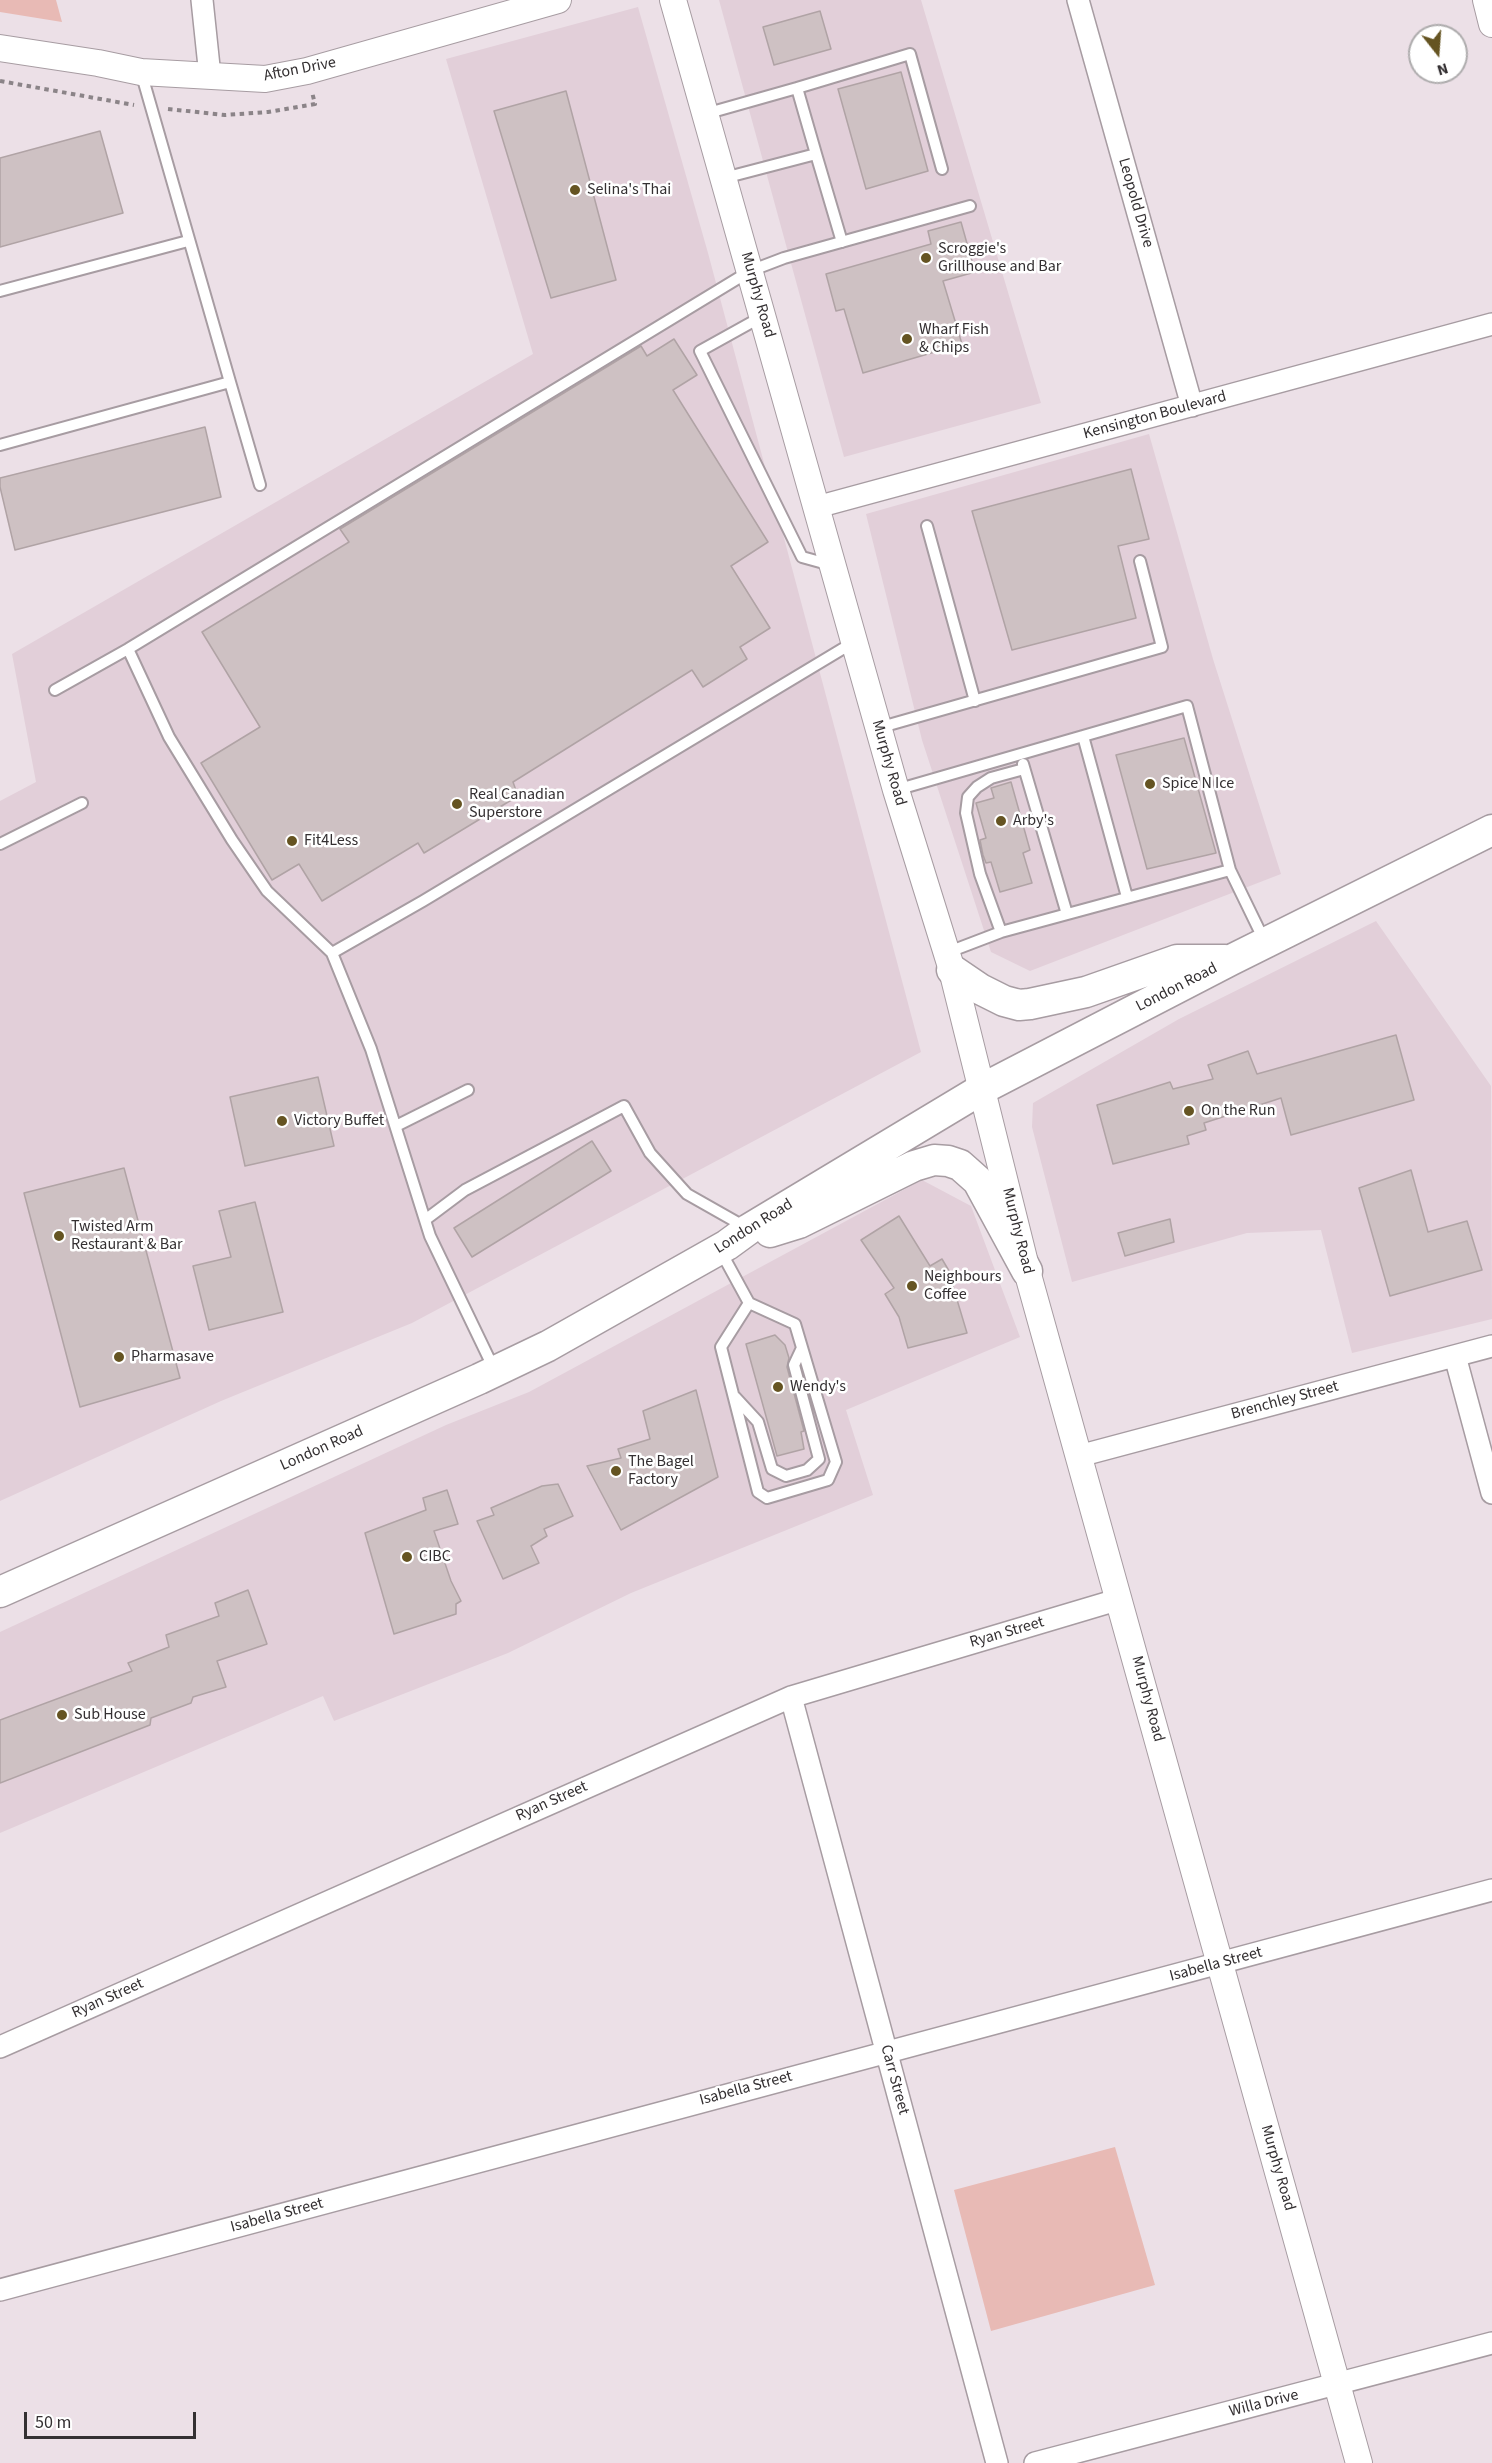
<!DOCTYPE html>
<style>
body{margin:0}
#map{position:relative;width:1492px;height:2463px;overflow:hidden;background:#ece0e7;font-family:"Source Sans 3",sans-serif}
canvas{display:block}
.north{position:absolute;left:1408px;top:24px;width:60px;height:60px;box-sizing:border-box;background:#fff;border:2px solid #aeacad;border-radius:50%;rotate:163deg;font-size:16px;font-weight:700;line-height:24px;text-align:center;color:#343032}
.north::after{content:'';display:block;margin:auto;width:21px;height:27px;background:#655422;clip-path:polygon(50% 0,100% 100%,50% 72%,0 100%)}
.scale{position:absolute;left:24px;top:2412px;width:172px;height:27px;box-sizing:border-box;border:3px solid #343032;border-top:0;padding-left:8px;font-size:18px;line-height:21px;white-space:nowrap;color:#343032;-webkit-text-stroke:4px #fff;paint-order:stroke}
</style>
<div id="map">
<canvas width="1492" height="2463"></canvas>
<div class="north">N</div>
<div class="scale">50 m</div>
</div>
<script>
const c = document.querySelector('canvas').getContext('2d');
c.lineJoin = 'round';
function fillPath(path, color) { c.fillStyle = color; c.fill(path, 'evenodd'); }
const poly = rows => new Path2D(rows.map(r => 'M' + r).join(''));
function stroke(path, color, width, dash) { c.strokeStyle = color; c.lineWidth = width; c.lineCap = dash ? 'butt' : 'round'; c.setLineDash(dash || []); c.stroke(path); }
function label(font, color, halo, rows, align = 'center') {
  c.font = font + ' "Source Sans 3",sans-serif'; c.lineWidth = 5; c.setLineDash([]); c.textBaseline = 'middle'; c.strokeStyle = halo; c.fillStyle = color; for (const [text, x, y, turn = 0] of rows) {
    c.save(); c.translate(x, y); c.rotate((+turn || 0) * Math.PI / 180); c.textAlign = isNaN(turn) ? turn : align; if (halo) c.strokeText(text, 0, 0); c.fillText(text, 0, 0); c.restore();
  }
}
fillPath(poly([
 [719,0,921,0,1041,403,844,457],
 [638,7,708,253,921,1052,412,1323,221,1401,0,1501,0,801,36,782,12,654,533,354,446,59],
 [1149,434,1213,659,1281,874,1030,971,991,952,922,740,866,514],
 [1376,921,1491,1086,1492,1319,1352,1353,1321,1230,1247,1233,1072,1282,1032,1127,1033,1103,1179,1019],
 [922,1180,971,1206,1020,1337,846,1410,873,1495,631,1593,508,1653,334,1721,323,1696,0,1833,0,1632,446,1425,529,1392]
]), '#e2cfd9');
fillPath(poly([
 [0,0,56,0,62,22,0,12],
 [1115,2147,1155,2285,991,2331,954,2190]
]), '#e8bab5');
const building = poly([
 [820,11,831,49,774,65,763,27,820,11],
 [901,72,928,171,866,189,838,89,901,72],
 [566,91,616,280,551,298,494,111,566,91],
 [100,131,123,213,0,247,0,158,100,131],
 [961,222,975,272,943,281,962,344,863,373,844,309,836,311,826,274,931,244,928,231,961,222],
 [674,339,697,375,673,390,768,542,731,566,770,628,740,647,747,659,703,687,692,670,513,782,518,796,424,853,418,843,322,901,299,864,272,880,201,763,260,727,202,632,349,542,340,529,641,346,647,356,674,339],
 [205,427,221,497,15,550,0,487,0,478,205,427],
 [1131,469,1149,539,1118,546,1136,618,1012,650,972,511,1131,469],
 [1184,738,1216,853,1147,869,1116,755,1184,738],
 [1011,782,1030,850,1023,853,1032,883,1000,892,991,862,986,863,983,855,980,840,986,838,976,803,994,798,991,788,1011,782],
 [1396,1035,1414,1100,1291,1135,1281,1098,1204,1123,1206,1130,1187,1136,1189,1144,1113,1164,1097,1105,1170,1082,1173,1089,1213,1079,1208,1065,1248,1051,1257,1074,1396,1035],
 [318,1077,334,1146,245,1166,230,1097,318,1077],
 [592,1141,611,1171,472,1257,454,1228,592,1141],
 [124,1168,180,1378,80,1407,24,1193,124,1168],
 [1411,1170,1428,1232,1467,1221,1482,1270,1390,1296,1359,1188,1411,1170],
 [255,1202,283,1312,209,1330,193,1266,231,1257,219,1211,255,1202],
 [899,1216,930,1266,942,1259,955,1281,952,1283,967,1333,908,1348,899,1317,885,1294,894,1288,861,1240,899,1216],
 [1170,1219,1174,1242,1125,1256,1118,1233,1170,1219],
 [775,1335,785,1345,789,1358,787,1367,804,1431,801,1432,804,1449,777,1456,746,1344,775,1335],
 [696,1390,718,1477,621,1530,587,1466,621,1458,618,1449,650,1439,643,1411,696,1390],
 [558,1484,573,1516,544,1529,547,1536,531,1546,539,1563,503,1579,477,1521,494,1515,491,1508,542,1486,558,1484],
 [447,1490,458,1524,434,1531,451,1581,461,1601,456,1604,456,1614,394,1634,365,1533,426,1510,423,1498,447,1490],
 [248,1590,267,1644,217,1661,226,1687,193,1697,191,1703,151,1718,150,1725,0,1783,0,1720,132,1671,128,1663,169,1647,166,1635,219,1616,215,1603,248,1590]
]);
fillPath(building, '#cec1c3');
stroke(building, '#b0a3a5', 1.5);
const service = poly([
 [797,88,910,54,942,169],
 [705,114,797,88,816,154],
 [724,178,816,154,842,242],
 [0,291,188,241],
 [763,316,700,351,802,557,831,565],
 [230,382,260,485],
 [0,445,230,382,141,72],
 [927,526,975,701],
 [128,649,169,737,232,840,267,891,332,953],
 [55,690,128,649,750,271,784,258,970,206],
 [878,728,1162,647,1140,561],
 [1083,736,1127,897],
 [1023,764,1067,914],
 [896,790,1187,706,1230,870,1264,940],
 [0,844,82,803],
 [1001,932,980,874,966,813,968,797,977,787,991,778,1024,769],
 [946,953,1001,932,1230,870],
 [396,1126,468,1090],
 [425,1220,465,1190,624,1106,650,1153,687,1194,747,1228],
 [720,1250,749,1303,795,1324,836,1462,828,1480,767,1498,758,1492,721,1347,749,1303],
 [494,1369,430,1236,371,1049,332,953,423,901,854,642],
 [735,1397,758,1422,772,1469,786,1476,807,1470,819,1459,794,1365,802,1348]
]);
const minor = poly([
 [202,0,210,76],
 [1078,0,1192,406],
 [817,507,1492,324],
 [1455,1356,1492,1493],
 [1079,1456,1492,1346],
 [791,1697,997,2463],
 [0,2047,791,1697,1120,1599],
 [0,2290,1492,1890],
 [1035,2463,1492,2343]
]);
const tertiary = poly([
 [673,0,896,790,952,970,1027,1271,1359,2463],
 [1486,0,1492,24],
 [0,48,98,63,141,72,265,79,307,71,558,0]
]);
const secondary = poly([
 [952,970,980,989,1004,1001,1019,1005,1030,1004,1086,992,1177,960,1225,960],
 [770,1232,799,1223,914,1166,934,1160,948,1161,960,1165,978,1181,1027,1271],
 [0,1592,479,1379,548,1346,727,1245,749,1229,982,1089,1231,960,1492,830]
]);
stroke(service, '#a79ca2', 14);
stroke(minor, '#a79ca2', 24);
stroke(tertiary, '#a79ca2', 28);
stroke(secondary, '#a79ca2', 33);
stroke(poly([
 [0,81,134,105],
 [168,109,225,115,268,112,315,104,312,92]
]), '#8b8488', 4, [4.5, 4.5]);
stroke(service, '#fff', 10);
stroke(minor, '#fff', 21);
stroke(tertiary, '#fff', 26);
stroke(secondary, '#fff', 30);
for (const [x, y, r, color] of [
 [575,190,6,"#655422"],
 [926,258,6,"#655422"],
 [907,339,6,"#655422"],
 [1150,784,6,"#655422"],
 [457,804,6,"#655422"],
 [1001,821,6,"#655422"],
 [292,841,6,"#655422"],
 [1189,1111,6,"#655422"],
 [282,1121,6,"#655422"],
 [59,1236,6,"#655422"],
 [912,1286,6,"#655422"],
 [119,1357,6,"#655422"],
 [778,1387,6,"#655422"],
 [616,1471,6,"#655422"],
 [407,1557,6,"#655422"],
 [62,1715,6,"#655422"]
]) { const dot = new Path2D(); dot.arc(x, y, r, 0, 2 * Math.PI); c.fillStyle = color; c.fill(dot); stroke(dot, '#fff', 2); }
label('16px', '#343032', '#fff', [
 ["Afton Drive",300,70,-11],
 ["Leopold Drive",1135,203,74],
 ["Murphy Road",757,295,74],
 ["Kensington Boulevard",1155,416,-15],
 ["Murphy Road",888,763,74],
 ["London Road",1177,988,-27],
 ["London Road",754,1227,-32],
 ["Murphy Road",1017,1231,76],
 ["Brenchley Street",1285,1401,-15],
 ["London Road",322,1449,-24],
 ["Ryan Street",1007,1633,-16],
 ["Murphy Road",1147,1699,75],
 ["Ryan Street",552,1802,-24],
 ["Isabella Street",1216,1965,-15],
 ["Ryan Street",108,1999,-24],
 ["Carr Street",894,2080,75],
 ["Isabella Street",746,2089,-15],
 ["Murphy Road",1277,2168,74],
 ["Isabella Street",277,2216,-15],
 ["Willa Drive",1264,2404,-14]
]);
label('16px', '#343032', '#fff', [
 ["Selina's Thai",587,190],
 ["Scroggie's",938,249],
 ["Grillhouse and Bar",938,267],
 ["Wharf Fish",919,330],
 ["& Chips",919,348],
 ["Spice N Ice",1162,784],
 ["Real Canadian",469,795],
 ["Superstore",469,813],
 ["Arby's",1013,821],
 ["Fit4Less",304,841],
 ["On the Run",1201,1111],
 ["Victory Buffet",294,1121],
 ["Twisted Arm",71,1227],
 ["Restaurant & Bar",71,1245],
 ["Neighbours",924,1277],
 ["Coffee",924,1295],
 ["Pharmasave",131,1357],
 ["Wendy's",790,1387],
 ["The Bagel",628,1462],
 ["Factory",628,1480],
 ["CIBC",419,1557],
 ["Sub House",74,1715]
], 'left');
</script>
